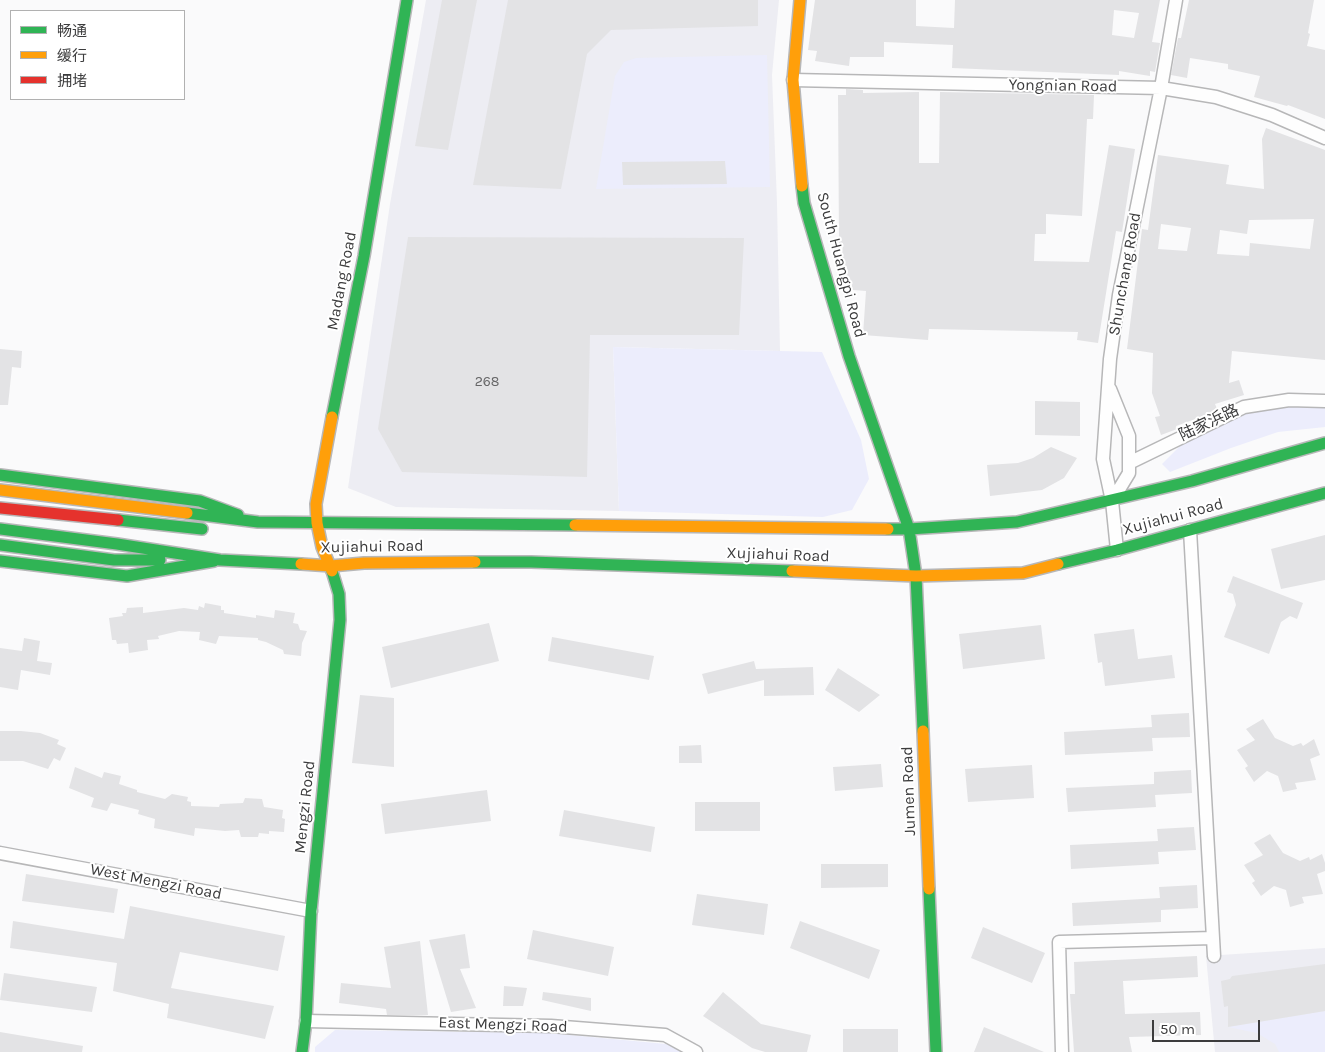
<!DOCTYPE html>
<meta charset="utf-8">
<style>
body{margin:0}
#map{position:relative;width:1325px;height:1052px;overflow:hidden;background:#fafafb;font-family:Karla,"Noto Sans SC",sans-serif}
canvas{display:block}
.legend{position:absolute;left:10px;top:10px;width:175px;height:90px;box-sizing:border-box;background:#fff;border:1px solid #b1b1b1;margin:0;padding:6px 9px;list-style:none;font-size:15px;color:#3c3c3d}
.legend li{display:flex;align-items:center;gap:10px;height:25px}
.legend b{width:25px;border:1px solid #b1b1b1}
.scale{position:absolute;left:1152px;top:1020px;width:108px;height:22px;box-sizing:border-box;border:2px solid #3c3c3d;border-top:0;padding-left:6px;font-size:15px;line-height:18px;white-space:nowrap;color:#3c3c3d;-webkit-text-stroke:4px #fff;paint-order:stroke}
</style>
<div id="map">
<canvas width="1325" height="1052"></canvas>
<ul class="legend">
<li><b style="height:6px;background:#30b455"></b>畅通</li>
<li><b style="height:6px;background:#ff9f0a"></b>缓行</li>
<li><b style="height:6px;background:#e5322d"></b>拥堵</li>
</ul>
<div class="scale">50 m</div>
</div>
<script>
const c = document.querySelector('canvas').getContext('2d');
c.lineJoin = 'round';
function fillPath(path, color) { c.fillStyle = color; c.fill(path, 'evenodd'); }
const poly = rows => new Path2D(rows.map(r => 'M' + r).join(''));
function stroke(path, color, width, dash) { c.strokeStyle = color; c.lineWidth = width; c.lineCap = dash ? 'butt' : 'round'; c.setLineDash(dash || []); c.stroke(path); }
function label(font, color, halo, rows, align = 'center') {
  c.font = font + ' Karla,"Noto Sans SC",sans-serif'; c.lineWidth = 4; c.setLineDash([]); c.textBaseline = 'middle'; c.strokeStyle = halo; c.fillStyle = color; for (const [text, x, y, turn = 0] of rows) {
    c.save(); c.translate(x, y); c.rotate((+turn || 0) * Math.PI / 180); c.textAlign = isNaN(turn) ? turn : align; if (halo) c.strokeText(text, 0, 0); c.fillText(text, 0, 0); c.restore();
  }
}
fillPath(poly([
 [426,0,779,0,772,75,777,203,780,351,613,347,619,511,396,507,348,488,390,204],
 [1325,948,1325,1052,1215,1052,1206,956]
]), '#ededf3');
fillPath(poly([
 [767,55,770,187,596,189,615,76,624,62,636,58],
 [613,347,822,352,861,440,869,479,852,510,823,517,619,511],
 [1290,405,1325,407,1325,427,1278,432,1231,448,1170,472,1162,464,1182,444,1243,414],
 [1325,1011,1325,1052,1279,1052,1275,1044,1257,1033,1228,1027],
 [335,1030,549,1033,666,1044,682,1052,315,1052,315,1047]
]), '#ecedfc');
fillPath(poly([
 [442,0,477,0,448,150,415,146],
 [508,0,758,0,758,26,611,30,587,54,561,189,473,185],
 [815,0,916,0,916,26,954,28,955,0,1160,0,1152,42,1160,43,1155,72,1150,71,1150,76,1119,71,1119,75,952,68,953,45,884,42,884,57,850,57,849,66,815,61,817,51,808,50],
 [1114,10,1139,13,1134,38,1112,35],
 [1189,0,1314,0,1308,33,1310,34,1307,46,1325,50,1325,119,1288,105,1287,106,1254,97,1260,76,1228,69,1228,64,1190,58,1187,78,1171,75,1178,38,1181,38],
 [846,89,863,90,863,93,919,92,919,163,939,163,940,92,1094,95,1093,119,1087,119,1082,216,1046,214,1046,234,1035,234,1034,261,1089,262,1109,145,1135,149,1122,232,1116,231,1098,343,1077,340,1078,332,929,329,928,340,863,335,866,291,841,289,840,286,843,243,839,243,838,95,846,95],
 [1266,128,1325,150,1325,360,1232,351,1229,383,1239,380,1244,395,1215,404,1218,411,1176,426,1177,429,1161,435,1155,417,1160,416,1152,393,1153,353,1127,349,1142,229,1148,230,1158,155,1229,165,1226,184,1264,189,1262,139],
 [1314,219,1310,249,1250,243,1249,256,1217,254,1220,230,1247,234,1249,220],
 [1161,224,1191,228,1187,251,1158,249],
 [725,161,727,184,623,185,622,162],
 [408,237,744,238,739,335,590,335,587,477,402,472,378,429],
 [0,349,22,351,21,368,12,367,8,405,0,405],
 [1035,401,1080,402,1080,436,1035,435],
 [1051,447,1077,458,1064,478,1042,490,990,496,987,465,1018,463,1033,458],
 [1325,535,1325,580,1281,589,1271,549],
 [1233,576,1303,603,1297,619,1290,616,1281,622,1269,654,1224,637,1236,605,1233,594,1227,592],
 [205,603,221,606,221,610,224,610,224,613,256,618,256,615,274,618,275,610,295,613,293,623,298,624,300,630,307,631,302,643,301,656,284,654,283,650,266,642,258,640,258,638,219,636,216,644,199,640,200,632,179,631,158,636,159,639,147,640,148,650,129,653,128,643,117,644,116,640,112,640,109,618,123,616,122,613,126,613,127,608,143,607,143,613,184,608,198,610,199,606,204,608],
 [489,623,499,661,391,688,382,647],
 [1041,625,1045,659,963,669,959,634],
 [1134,629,1138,659,1172,655,1175,678,1105,686,1102,662,1098,663,1094,634],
 [552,637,654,656,649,680,548,661],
 [24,638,40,641,37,661,52,663,50,675,21,670,18,690,0,687,0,648,22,651],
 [754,661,756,669,813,667,814,695,764,696,764,680,708,694,702,674],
 [838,668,880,695,859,712,825,690],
 [360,695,394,698,394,767,352,763],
 [1189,713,1190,737,1152,738,1153,751,1065,755,1064,732,1152,727,1151,715],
 [1263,719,1275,738,1293,746,1301,743,1303,746,1314,739,1320,755,1310,759,1316,780,1295,783,1297,789,1283,792,1278,776,1267,771,1254,782,1245,768,1248,766,1237,750,1255,740,1246,729],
 [0,731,21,731,40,733,59,740,57,744,66,748,60,761,54,758,48,769,23,761,0,761],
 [701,745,702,763,679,763,679,746],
 [881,764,883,787,835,791,833,767],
 [1032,765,1034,798,968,802,965,769],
 [75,767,102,778,104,772,121,776,119,784,137,790,137,792,165,799,172,794,188,797,187,801,191,802,191,806,219,807,220,804,243,803,245,798,262,799,264,807,283,810,282,818,285,819,284,832,269,831,269,834,259,833,258,837,241,837,239,830,225,831,195,828,194,836,154,828,155,819,138,814,139,810,111,803,107,811,91,807,94,798,69,788],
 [1191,770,1192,793,1155,795,1156,807,1068,812,1066,788,1154,784,1154,772],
 [487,790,491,821,385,834,381,804],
 [695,802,760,802,760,831,695,831],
 [564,810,655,827,651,852,559,836],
 [1194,827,1196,850,1158,852,1159,864,1071,869,1070,845,1158,841,1157,829],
 [1270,834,1283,853,1300,861,1309,857,1310,860,1322,854,1325,863,1325,871,1317,874,1323,894,1302,897,1304,903,1290,907,1286,890,1274,886,1261,896,1252,883,1255,881,1244,865,1263,855,1254,843],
 [821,864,888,864,888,887,821,888],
 [26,874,118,889,114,913,22,901],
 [1197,885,1198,908,1161,910,1161,922,1073,926,1072,903,1160,898,1159,887],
 [697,894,768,904,764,935,692,925],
 [130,906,285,936,278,971,180,952,171,988,274,1006,265,1039,167,1018,169,1004,113,991,117,963,10,948,13,921,124,939],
 [800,921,880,950,869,979,790,948],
 [983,927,1045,953,1032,983,971,958],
 [533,930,614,947,608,976,527,959],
 [465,934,470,968,460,969,476,1008,451,1012,429,940],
 [420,941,428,1015,387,1015,386,1009,339,1003,341,983,391,988,384,947],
 [1197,956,1198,977,1123,981,1125,1014,1200,1012,1201,1035,1129,1037,1132,1052,1074,1052,1070,994,1075,994,1074,962],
 [1325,964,1325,1011,1228,1027,1228,1006,1224,1007,1221,981,1230,979,1232,976],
 [4,973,97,987,92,1012,0,1000],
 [504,986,527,988,523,1006,503,1006],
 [543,992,591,998,591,1011,542,1000],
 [723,992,761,1024,811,1035,807,1052,765,1052,752,1048,703,1016],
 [984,1027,1044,1052,974,1052],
 [843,1029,898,1029,898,1052,843,1052],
 [0,1032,83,1046,82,1052,0,1052]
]), '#e3e3e5');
const street = poly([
 [793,80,1161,88,1216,97,1272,115,1325,138],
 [1110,389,1129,436,1129,473,1112,501],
 [1129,463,1244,407,1289,400,1325,401],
 [1190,530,1214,956],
 [1117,550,1112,501,1103,459,1110,359,1119,295,1161,88,1176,0],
 [0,853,311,911],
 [306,1021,551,1026,665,1035,696,1052],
 [1062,1052,1059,942,1213,938]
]);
const fast = poly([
 [802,186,804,203,849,356,909,529,916,576,923,731],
 [332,417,364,256,407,0],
 [0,475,200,501,238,515],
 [187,513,258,522,575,525],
 [118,520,202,529],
 [0,529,117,544,220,560,301,564],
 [888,529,909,529,1017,522,1192,481,1325,443],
 [0,545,114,560,160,560],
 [0,561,127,576,214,561],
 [475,562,531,562,792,571],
 [1058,564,1117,550,1325,493],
 [929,889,936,1052],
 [302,1052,306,1021,311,911,340,620,339,594,332,571]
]);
const slow = poly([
 [800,0,793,80,802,186],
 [332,417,316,504,317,523,322,547,332,571],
 [0,490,187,513],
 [575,525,888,529],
 [301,564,331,566,364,563,475,562],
 [792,571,916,576,1023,573,1058,564],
 [923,731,929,889]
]);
const jam = poly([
 [0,508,118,520]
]);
stroke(street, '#b7b7b8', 15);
stroke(fast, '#b7b7b8', 14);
stroke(slow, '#b7b7b8', 14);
stroke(jam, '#b7b7b8', 14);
stroke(street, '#fefefe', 12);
stroke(fast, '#30b455', 11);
stroke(slow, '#ff9f0a', 11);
stroke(jam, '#e5322d', 11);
label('14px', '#666667', null, [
 ["268",487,382]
]);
label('16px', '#3c3c3d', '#fff', [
 ["Yongnian Road",1063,86,1],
 ["South Huangpi Road",841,265,75],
 ["Shunchang Road",1125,274,-80],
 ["Madang Road",342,281,-79],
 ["陆家浜路",1209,423,-25],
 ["Xujiahui Road",1173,517,-15],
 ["Xujiahui Road",372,547,-1],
 ["Xujiahui Road",778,555,2],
 ["Jumen Road",909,791,-92],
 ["Mengzi Road",305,807,-84],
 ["West Mengzi Road",156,882,11],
 ["East Mengzi Road",503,1025,2]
]);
</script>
